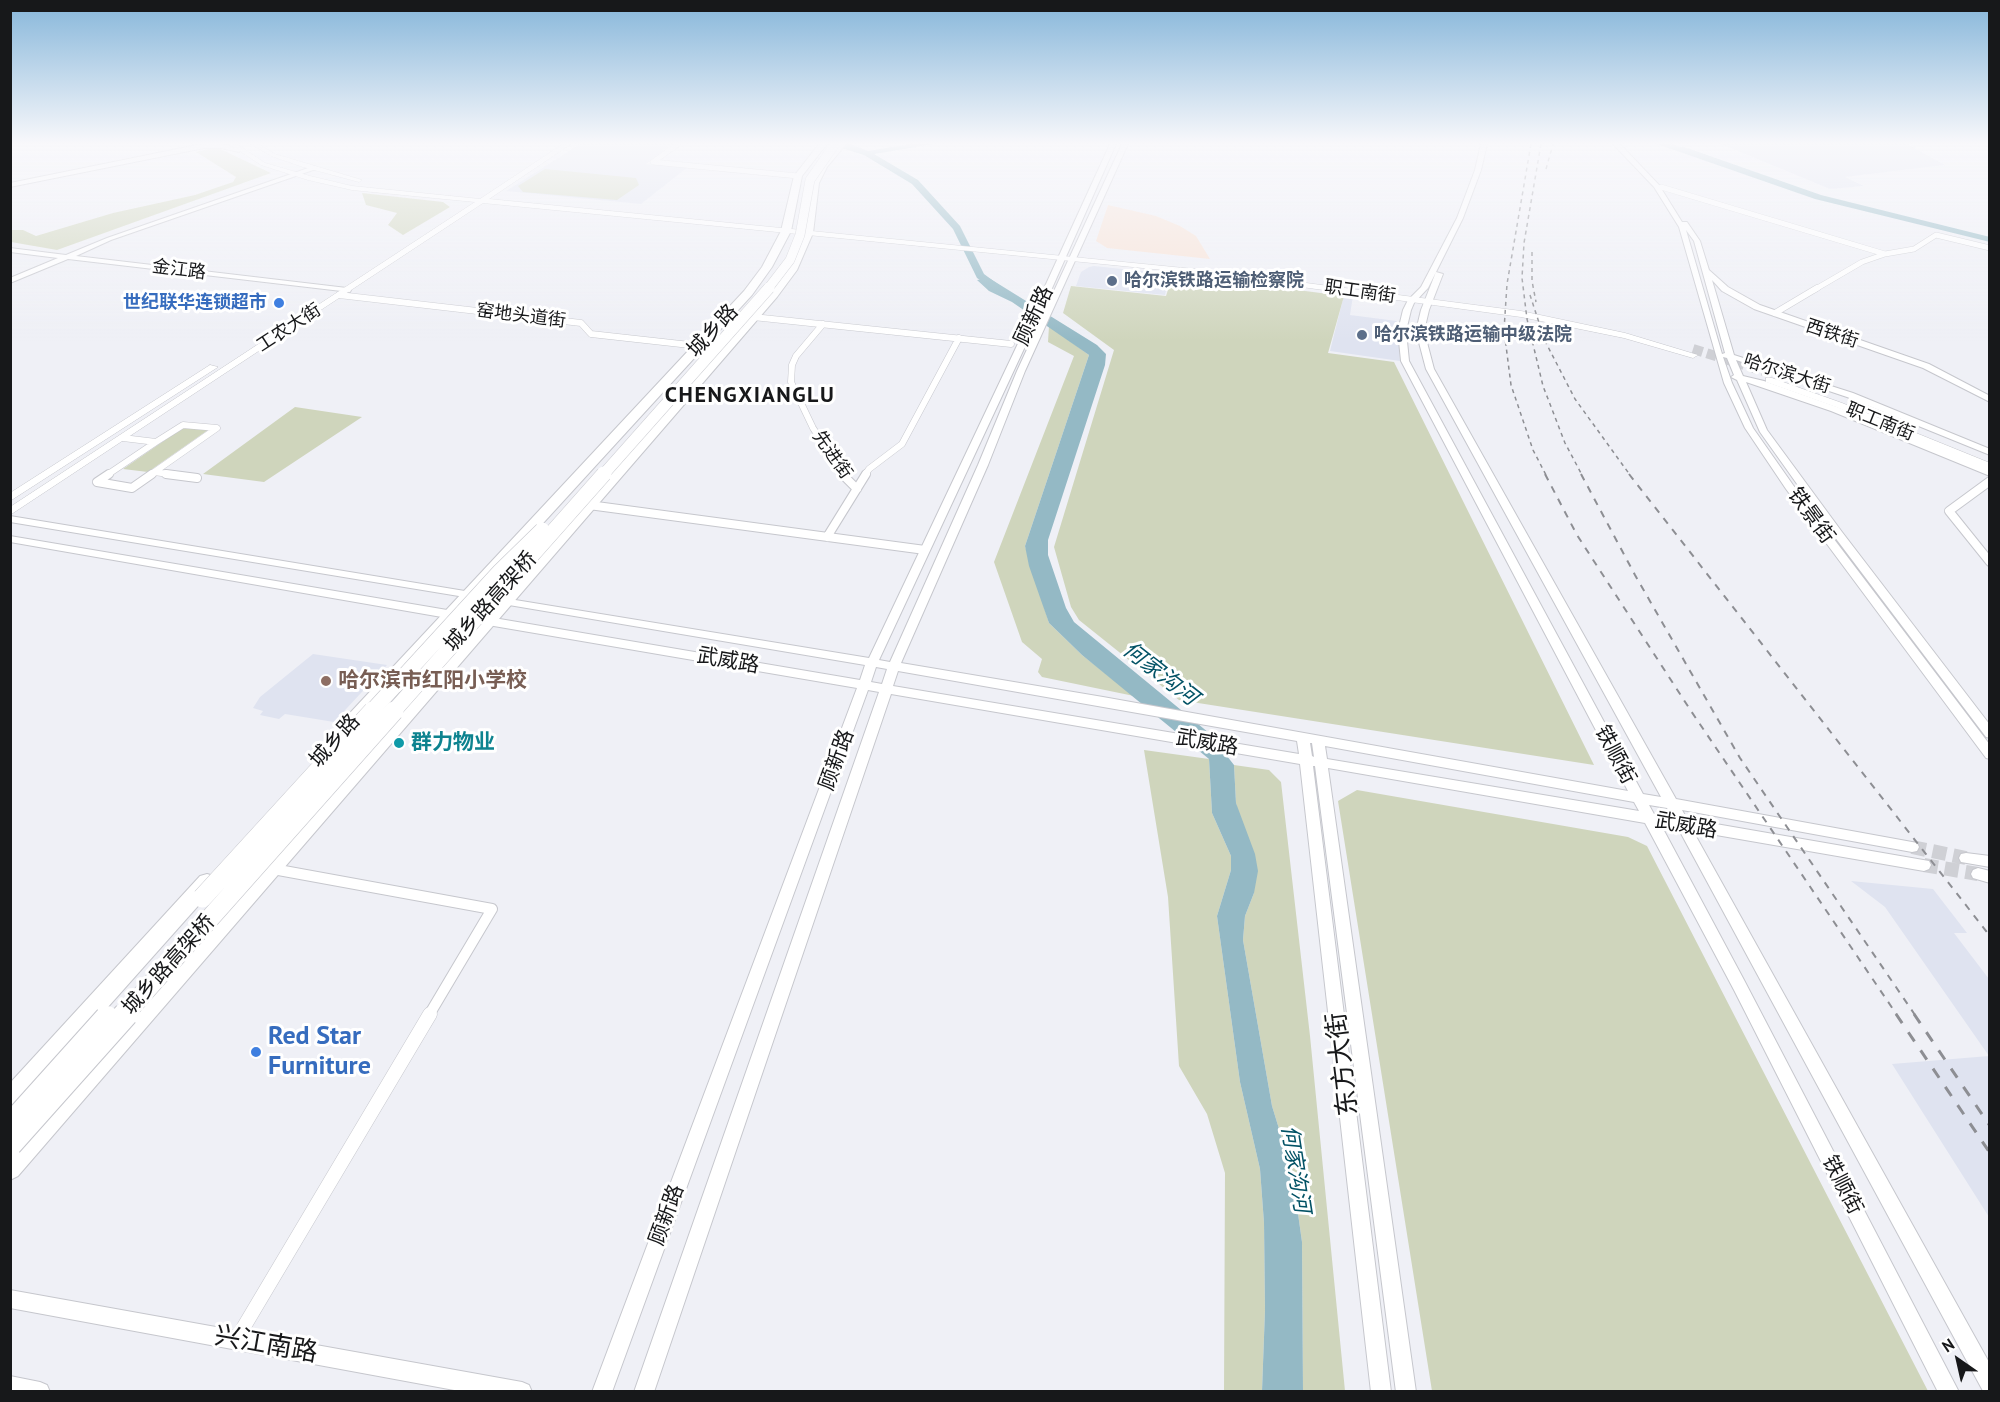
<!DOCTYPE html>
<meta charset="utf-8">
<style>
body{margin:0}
#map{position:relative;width:2000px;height:1402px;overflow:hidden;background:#eff0f6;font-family:"PT Sans",sans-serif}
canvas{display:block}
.frame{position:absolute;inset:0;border:12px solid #17181a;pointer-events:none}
.north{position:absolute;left:1928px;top:1330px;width:60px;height:60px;-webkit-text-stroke:4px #fff;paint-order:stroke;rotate:326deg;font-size:16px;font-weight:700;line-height:24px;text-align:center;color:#17181a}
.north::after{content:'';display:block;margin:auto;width:21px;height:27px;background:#17181a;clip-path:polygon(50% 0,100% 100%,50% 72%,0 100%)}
</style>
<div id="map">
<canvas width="2000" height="1402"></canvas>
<div class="frame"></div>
<div class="north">N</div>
</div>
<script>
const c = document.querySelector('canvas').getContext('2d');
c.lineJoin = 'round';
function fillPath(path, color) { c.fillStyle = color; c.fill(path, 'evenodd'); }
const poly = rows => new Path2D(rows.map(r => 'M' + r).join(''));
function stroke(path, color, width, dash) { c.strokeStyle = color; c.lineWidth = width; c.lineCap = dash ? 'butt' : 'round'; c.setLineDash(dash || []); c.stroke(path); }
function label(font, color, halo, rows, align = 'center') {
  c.font = font + ' "PT Sans","Noto Sans SC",sans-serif'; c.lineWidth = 6; c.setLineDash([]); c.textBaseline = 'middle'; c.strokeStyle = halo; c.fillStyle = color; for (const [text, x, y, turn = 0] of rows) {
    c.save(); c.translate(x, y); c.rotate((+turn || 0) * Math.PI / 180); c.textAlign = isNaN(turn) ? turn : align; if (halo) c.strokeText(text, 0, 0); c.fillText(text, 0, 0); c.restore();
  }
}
fillPath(poly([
 [580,144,671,144,646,164,688,167,641,204,506,191],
 [1721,144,1907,144,1945,165,1845,177,1864,186,1830,189],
 [1089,267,1094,266,1170,274,1165,295,1076,286,1081,272],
 [1344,295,1353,296,1350,315,1397,321,1400,361,1330,351],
 [313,654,387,665,334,722,285,714,279,719,260,715,263,711,253,708,260,697],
 [1851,881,1933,889,1967,933,1954,933,1989,979,1989,1217,1892,1064,1989,1056,1885,907]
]), '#dfe3f0');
fillPath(poly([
 [1108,205,1156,216,1180,226,1196,236,1210,259,1107,248,1096,241]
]), '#f8e2d5');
fillPath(poly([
 [216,147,271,173,57,250,11,242,10,230,23,230,36,236,113,213,195,195,233,182,236,177,196,152],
 [545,169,636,178,639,185,617,200,523,192,518,186],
 [362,193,443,202,450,207,403,235,388,225,397,213,366,205],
 [1173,274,1344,296,1328,353,1394,362,1594,765,1179,700,1079,620,1071,607,1054,547,1114,350,1063,313,1071,286,1166,296],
 [1049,326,1089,355,1025,546,1049,623,1082,655,1134,696,1042,677,1038,672,1042,659,1022,642,994,562,1074,356,1048,342],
 [295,407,362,417,264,482,203,474],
 [184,427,208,430,148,472,123,469],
 [1144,750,1209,759,1212,813,1231,856,1231,870,1217,916,1240,1082,1260,1169,1264,1223,1265,1310,1262,1391,1224,1391,1225,1173,1207,1114,1179,1066,1168,897],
 [1234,765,1269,770,1281,782,1310,1036,1345,1391,1303,1391,1302,1242,1292,1171,1272,1106,1243,940,1245,916,1254,893,1236,803],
 [1357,790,1628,837,1647,846,1928,1391,1432,1391,1338,801]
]), '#cfd5bc');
fillPath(poly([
 [989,278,1097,345,1106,354,1105,365,1048,540,1048,555,1066,608,1074,622,1209,733,1234,765,1236,803,1255,854,1258,871,1254,893,1245,916,1243,940,1272,1106,1292,1171,1302,1242,1303,1391,1262,1391,1265,1310,1264,1223,1260,1169,1240,1082,1217,916,1231,870,1231,856,1212,813,1209,759,1082,655,1049,623,1029,566,1025,546,1089,355,1012,302,989,291,977,280]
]), '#94b9c5');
fillPath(poly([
 [829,144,850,144,868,151,912,144,933,144,874,154,918,180,960,226,984,274,1003,288,1003,292,997,292,977,278,953,229,912,184,864,155,829,144],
 [1657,144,1670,144,1690,149,1821,195,1990,237,1990,242,1815,199,1657,144]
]), '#94b9c5');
stroke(poly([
 [1912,847,1966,858],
 [1924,865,1978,874]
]), '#cfd0d5', 14, [14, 7]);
stroke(poly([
 [1693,349,1770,373]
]), '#cfd0d5', 10, [10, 4.5]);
const streetFar4 = poly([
 [678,144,653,162,798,176],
 [1661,187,1885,254,1914,249,1936,235,1990,248],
 [1814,290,1862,262,1885,254]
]);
const streetFar3 = poly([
 [339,295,581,323,591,334,699,346],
 [1775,313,1817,288],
 [753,317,1011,344],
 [823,324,796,356,792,365,791,382,813,428,843,475],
 [123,438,156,442],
 [154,472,177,475],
 [107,475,156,442],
 [150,475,217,428,183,425,156,442],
 [865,475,869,469,902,444,959,338]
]);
const streetFar2 = poly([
 [109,474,97,482,132,488,152,474],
 [166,474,197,478],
 [842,474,857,489],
 [1990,481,1949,511,1990,562],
 [589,505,925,550],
 [827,537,866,474]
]);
const streetFar1 = poly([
 [273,869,492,909,429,1015]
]);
const street = poly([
 [236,1340,430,1014]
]);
const secondary = poly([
 [202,144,222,144,242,150,239,152,221,148,204,148,10,187,10,183,202,144],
 [1110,144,1116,144,1049,295,879,660,890,662,978,465,1017,371,1122,144,1128,144,1025,371,988,465,901,663,1103,697,1628,791,1401,361,1398,331,1403,310,1408,300,1421,287,1457,218,1475,170,1481,144,1487,144,1481,170,1463,218,1428,288,1414,303,1411,310,1406,331,1409,361,1643,794,1661,797,1426,369,1416,331,1421,310,1436,272,1443,274,1429,310,1424,331,1434,369,1676,799,1912,842,1917,843,1919,847,1917,851,1912,852,1682,810,1687,819,1929,861,1931,865,1929,869,1924,871,1693,831,1990,1364,1990,1392,1983,1391,1678,828,1661,825,1744,980,1959,1392,1938,1392,1734,990,1645,823,1328,768,1416,1392,1396,1392,1315,766,1313,766,1391,1392,1371,1392,1300,764,891,694,654,1392,634,1392,879,692,868,690,612,1392,592,1392,857,688,482,624,476,620,482,616,860,680,865,665,497,603,492,600,497,597,869,658,1041,295,1110,144],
 [876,667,887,669,882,684,871,682,876,667],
 [898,671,1297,741,1299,754,893,686,898,671],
 [1310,743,1312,743,1314,757,1312,756,1310,743],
 [1325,746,1634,802,1639,811,1327,759,1325,746],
 [1649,805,1667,808,1672,817,1654,814,1649,805],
 [1613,144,1620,144,1659,185,1682,222,1687,222,1700,241,1709,270,1728,287,1760,305,1929,364,1990,396,1990,402,1923,368,1754,309,1722,291,1712,280,1734,355,1853,393,1990,449,1990,455,1847,397,1736,360,1743,376,1764,381,1837,407,1990,469,1990,476,1831,411,1746,382,1767,430,1842,532,1990,725,1990,738,1986,737,1834,536,1760,432,1737,380,1731,377,1734,375,1727,358,1723,357,1732,383,1753,428,1793,485,1990,745,1990,759,1986,758,1786,489,1745,428,1724,383,1679,227,1654,187,1613,144],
 [1686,230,1694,241,1725,353,1722,354,1686,230],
 [314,166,316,169,111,240,76,256,347,288,351,290,350,292,68,259,10,283,10,278,58,258,10,252,10,248,66,255,107,238,314,166],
 [10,516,477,593,482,596,477,599,10,522,10,516],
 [10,536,459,612,465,616,459,620,10,542,10,536],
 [1966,853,1990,856,1990,867,1961,862,1959,858,1961,854,1966,853],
 [1978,868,1990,871,1990,883,1973,878,1971,874,1973,870,1978,868],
 [10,1290,522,1382,529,1385,532,1392,465,1392,10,1308,10,1290],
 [10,1376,40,1382,47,1385,50,1392,10,1392,10,1376]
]);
const primary = poly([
 [229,144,237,144,265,163,310,176,352,186,480,199,563,144,571,144,489,199,1214,271,1521,311,1625,333,1698,355,1693,358,1624,338,1521,317,1214,275,483,203,10,515,10,507,475,202,352,190,308,180,261,165,229,144],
 [251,144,259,144,275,154,362,180,359,182,303,167,271,156,251,144],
 [210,365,218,367,10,501,10,493,210,365],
 [1766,378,1772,378,1842,403,1990,463,1990,470,1836,407,1766,382,1766,378]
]);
const highway = poly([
 [819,144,827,144,802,176,791,231,772,267,752,295,361,722,349,722,347,718,349,714,744,291,762,267,781,231,794,176,819,144],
 [837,144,846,144,827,167,819,183,813,233,797,270,777,297,18,1176,10,1180,10,1150,769,293,787,270,803,233,811,183,819,166,837,144],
 [207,874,214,876,217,882,214,888,18,1108,10,1111,10,1083,200,876,207,874]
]);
stroke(streetFar4, '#c6c7cd', 6);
stroke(streetFar3, '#c6c7cd', 7);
stroke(streetFar2, '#c6c7cd', 10);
stroke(streetFar1, '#c6c7cd', 12);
stroke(street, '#c6c7cd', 15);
stroke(secondary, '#c6c7cd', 2);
stroke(primary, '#c6c7cd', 1);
stroke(highway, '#c6c7cd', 2);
stroke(streetFar4, '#fff', 5);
stroke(streetFar3, '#fff', 6);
stroke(streetFar2, '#fff', 8);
stroke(streetFar1, '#fff', 10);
stroke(street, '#fff', 14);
fillPath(secondary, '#fff');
fillPath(primary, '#fff');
fillPath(highway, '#fff');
stroke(poly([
 [1531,144,1507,284,1504,330,1511,385,1533,450,1546,475],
 [1541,144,1524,243,1522,278,1527,319,1543,386,1565,443,1582,475],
 [1546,169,1553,144],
 [1532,252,1532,281,1536,302],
 [1530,295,1545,341,1575,399,1630,475]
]), '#8d8e93', 1.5, [4, 4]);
stroke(poly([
 [1545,474,1577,535,1691,711,1897,1015],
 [1581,474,1635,575,1740,758,1915,1015],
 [1629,474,1990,936]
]), '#8d8e93', 2, [7, 7]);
stroke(poly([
 [1896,1014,1990,1153],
 [1914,1014,1990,1126]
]), '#8d8e93', 3, [11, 11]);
const highwayBridgeFar4 = poly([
 [767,290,790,260,800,235,810,180,835,144]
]);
const highwayBridgeFar3 = poly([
 [603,475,769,288]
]);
const highwayBridgeFar2 = poly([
 [371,712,500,571,542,530],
 [393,712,604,474]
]);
const highwayBridgeFar1 = poly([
 [202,898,373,711],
 [124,1015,394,711]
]);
const highwayBridge = poly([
 [10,1126,107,1018],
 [10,1144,126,1014]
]);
stroke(highwayBridgeFar4, '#c6c7cd', 10, []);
stroke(highwayBridgeFar3, '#c6c7cd', 12, []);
stroke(highwayBridgeFar2, '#c6c7cd', 16, []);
stroke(highwayBridgeFar1, '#c6c7cd', 20, []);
stroke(highwayBridge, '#c6c7cd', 26, []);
stroke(highwayBridgeFar4, '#fff', 9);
stroke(highwayBridgeFar3, '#fff', 11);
stroke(highwayBridgeFar2, '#fff', 15);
stroke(highwayBridgeFar1, '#fff', 19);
stroke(highwayBridge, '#fff', 24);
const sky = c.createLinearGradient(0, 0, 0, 341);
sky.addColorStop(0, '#86b6da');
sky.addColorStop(0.42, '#f8f8fb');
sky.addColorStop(1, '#f8f8fb00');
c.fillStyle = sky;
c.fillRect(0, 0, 2000, 341);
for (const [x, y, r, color] of [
 [1112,281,6,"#5c6f8a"],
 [279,303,6,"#3f7fe0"],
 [1362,335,6,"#5c6f8a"],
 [326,681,6,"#8d6e63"],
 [399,743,6,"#0f9aa8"],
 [256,1052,6,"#3f7fe0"]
]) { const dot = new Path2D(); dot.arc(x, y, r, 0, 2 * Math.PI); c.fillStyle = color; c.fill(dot); stroke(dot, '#fff', 2); }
label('18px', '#17181a', '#fff', [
 ["金江路",179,270,7],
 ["职工南街",1360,292,8],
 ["窑地头道街",521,316,7],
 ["工农大街",289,328,-33],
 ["西铁街",1832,334,18],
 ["哈尔滨大街",1787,374,18],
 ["职工南街",1880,422,22],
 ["先进街",832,455,55]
]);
label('bold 18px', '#4e5e75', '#fff', [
 ["哈尔滨铁路运输检察院",1124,281],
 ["哈尔滨铁路运输中级法院",1374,335]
], 'left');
label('bold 18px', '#366cbe', '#fff', [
 ["世纪联华连锁超市",267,303]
], 'right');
label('21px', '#17181a', '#fff', [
 ["顾新路",1034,316,-65],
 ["城乡路",713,331,-47],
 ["铁景街",1811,516,54],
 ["城乡路高架桥",491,602,-48],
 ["武威路",728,661,10],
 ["城乡路",335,741,-48],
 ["武威路",1207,743,10],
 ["铁顺街",1615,755,62],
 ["顾新路",837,760,-70],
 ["武威路",1686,826,10],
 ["城乡路高架桥",169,965,-48],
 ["铁顺街",1842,1185,63],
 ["顾新路",667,1215,-70]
]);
label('bold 21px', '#785e54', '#fff', [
 ["哈尔滨市红阳小学校",338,681]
], 'left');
label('bold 21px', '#0d838f', '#fff', [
 ["群力物业",411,743]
], 'left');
c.letterSpacing = '1.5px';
label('bold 22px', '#17181a', '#fff', [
 ["CHENGXIANGLU",750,396]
]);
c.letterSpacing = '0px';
label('italic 22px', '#025265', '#fff', [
 ["何家沟河",1160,674,38],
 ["何家沟河",1295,1169,81]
]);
label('bold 26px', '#366cbe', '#fff', [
 ["Red Star",268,1037],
 ["Furniture",268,1067]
], 'left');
label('26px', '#17181a', '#fff', [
 ["东方大街",1343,1064,-97],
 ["兴江南路",266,1345,10]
]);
</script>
